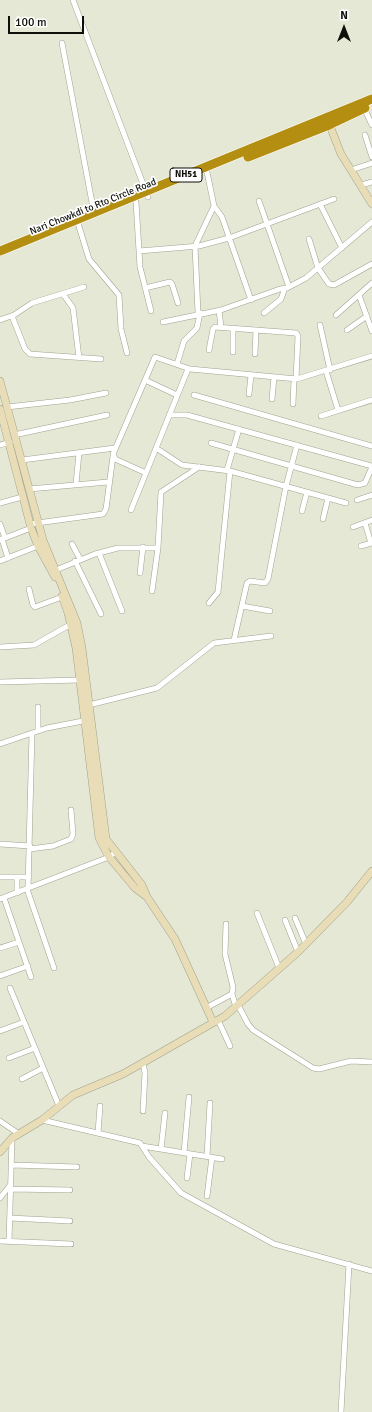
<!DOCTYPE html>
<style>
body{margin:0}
#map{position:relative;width:372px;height:1412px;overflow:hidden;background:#e5e8d4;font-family:Signika,sans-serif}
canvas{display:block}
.north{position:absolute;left:324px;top:8px;width:40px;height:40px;-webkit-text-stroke:3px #fff;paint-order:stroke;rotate:0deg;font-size:11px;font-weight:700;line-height:16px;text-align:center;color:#0e0f08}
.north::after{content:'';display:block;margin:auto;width:14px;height:18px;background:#0e0f08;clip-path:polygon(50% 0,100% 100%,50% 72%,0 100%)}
.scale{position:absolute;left:8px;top:16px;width:76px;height:18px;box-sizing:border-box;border:2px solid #0e0f08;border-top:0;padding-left:5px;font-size:12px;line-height:14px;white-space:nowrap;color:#0e0f08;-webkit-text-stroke:3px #fff;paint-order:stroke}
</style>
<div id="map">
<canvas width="372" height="1412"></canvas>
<div class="north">N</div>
<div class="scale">100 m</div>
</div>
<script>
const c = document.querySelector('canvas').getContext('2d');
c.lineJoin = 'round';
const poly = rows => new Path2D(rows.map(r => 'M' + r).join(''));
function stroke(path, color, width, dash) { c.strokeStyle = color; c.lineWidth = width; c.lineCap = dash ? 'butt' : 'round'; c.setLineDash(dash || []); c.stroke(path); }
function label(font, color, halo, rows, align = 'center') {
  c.font = font + ' Signika,sans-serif'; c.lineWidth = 3.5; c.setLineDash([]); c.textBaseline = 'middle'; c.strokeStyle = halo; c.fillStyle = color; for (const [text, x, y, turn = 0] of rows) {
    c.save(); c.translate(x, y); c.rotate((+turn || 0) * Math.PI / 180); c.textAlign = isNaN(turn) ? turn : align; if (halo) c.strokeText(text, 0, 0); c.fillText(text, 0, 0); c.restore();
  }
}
const street = poly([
 [73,0,148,197],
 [62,43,94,213],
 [364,108,372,125],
 [365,135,372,157],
 [351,170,372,163],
 [207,172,214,206,222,217,251,300],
 [361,185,372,182],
 [259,201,289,287],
 [136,202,140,267,151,311],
 [320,204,342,248],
 [77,220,89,259,119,295,121,329,127,353],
 [309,239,318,268,329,284,334,285,372,264],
 [139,251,199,246,229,238,334,199],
 [145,288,170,282,172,284,178,303],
 [63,294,73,308,79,358],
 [359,295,372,331],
 [219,310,221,327],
 [198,313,195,246,214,206],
 [264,313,281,299,285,288],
 [336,315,372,283],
 [12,316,25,349,30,354,101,359],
 [0,320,14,315,32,303,84,287],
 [163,322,221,310,280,289,287,288,306,278,372,222],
 [320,325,330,370],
 [347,330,367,316],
 [209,350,213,329,215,327,296,333,298,336,296,379],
 [233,352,233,328],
 [255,354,256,330],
 [177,364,184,341,197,328,200,313],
 [326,371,338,410],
 [145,380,177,395],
 [249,394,251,375],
 [194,395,372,446],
 [272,399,274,377],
 [293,404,294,379],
 [7,407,70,400,106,393],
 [169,415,187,415,372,466],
 [321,416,372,400],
 [14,435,107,415],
 [211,443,358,485,365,483,372,467],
 [0,445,10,442],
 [156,448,182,465,230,471,346,503],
 [22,460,115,448],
 [227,470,239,429],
 [146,473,115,459,113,454,155,357,190,369,297,379,372,356],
 [76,484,79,453],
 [29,489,108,482],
 [357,500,372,495],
 [0,503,22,497],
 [131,510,188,369],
 [302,511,307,492],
 [323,519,328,498],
 [365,523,371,543],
 [0,524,5,538],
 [30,524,103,514,106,509,113,456],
 [353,527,372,520],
 [2,539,8,558],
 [0,540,31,528],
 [72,544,80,559],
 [361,546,372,543],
 [99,553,122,611],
 [0,561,38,546],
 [75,561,101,614],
 [56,570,95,554,118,548,158,548],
 [140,573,143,547],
 [29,589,33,605,35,607,62,597],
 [152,591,158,548,161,492,199,467],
 [209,603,218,592,230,471],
 [242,606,270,611],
 [234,640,247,583,250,581,265,583,268,579,286,486,297,445],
 [0,647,34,645,73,623],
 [0,682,80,680],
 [89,705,157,688,214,643,271,636],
 [38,731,38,707],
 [0,744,47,728,88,720],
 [0,844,30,846],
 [30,849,53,846,71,839,73,834,71,810],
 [0,877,29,877],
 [28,888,32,733],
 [27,889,54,968],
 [17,893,17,877],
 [4,898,31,977],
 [0,899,109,857,116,852],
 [257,913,279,968],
 [295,918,306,944],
 [285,920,298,952],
 [226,924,225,954,233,987,232,994,236,1007],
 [0,948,19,942],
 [0,976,28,966],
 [10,988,59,1106],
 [238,1005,248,1024,253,1030,313,1068,319,1069,351,1061,372,1062],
 [206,1008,232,994],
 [218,1020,230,1046],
 [0,1031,24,1022],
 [9,1058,35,1048],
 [143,1063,145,1073,143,1111],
 [22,1079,43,1068],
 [42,1120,140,1143,149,1157,181,1193,274,1244,372,1271],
 [0,1121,19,1134],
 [98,1133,100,1106],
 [142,1146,222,1159],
 [161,1149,165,1113],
 [184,1153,189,1097],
 [207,1156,210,1103],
 [12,1165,77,1167],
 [187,1178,190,1154],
 [11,1189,70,1190],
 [207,1196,212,1157],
 [0,1198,11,1184],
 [10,1218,70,1221],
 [0,1241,71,1244],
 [9,1242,12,1138],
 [341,1412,349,1264]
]);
const secondary = poly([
 [328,121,341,154,372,204],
 [0,381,43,540,77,623,82,648,106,839,142,885,147,897,175,939,213,1022],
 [0,409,31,528,38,546,55,577],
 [62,596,68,613,76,648,99,838,109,857,135,888,147,897],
 [0,1152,12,1138,42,1120,73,1095,123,1074,225,1016,298,952,347,902,372,871]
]);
const highway = poly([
 [248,157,329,125,365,108],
 [0,251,372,99]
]);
stroke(street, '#9fa28f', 6);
stroke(secondary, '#9fa28f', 8);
stroke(highway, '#fff', 10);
stroke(street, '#fff', 5);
stroke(secondary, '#e8ddb7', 7);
stroke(highway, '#b48e10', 9);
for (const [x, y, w] of [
 [186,175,32]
]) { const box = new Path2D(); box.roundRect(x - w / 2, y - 7, w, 14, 3); c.fillStyle = '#fff'; c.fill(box); stroke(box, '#0e0f08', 1); }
label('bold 9px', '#0e0f08', null, [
 ["NH51",186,175]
]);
label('10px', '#0e0f08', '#fff', [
 ["Nari Chowkdi to Rto Circle Road",93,207,-22]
]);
</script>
